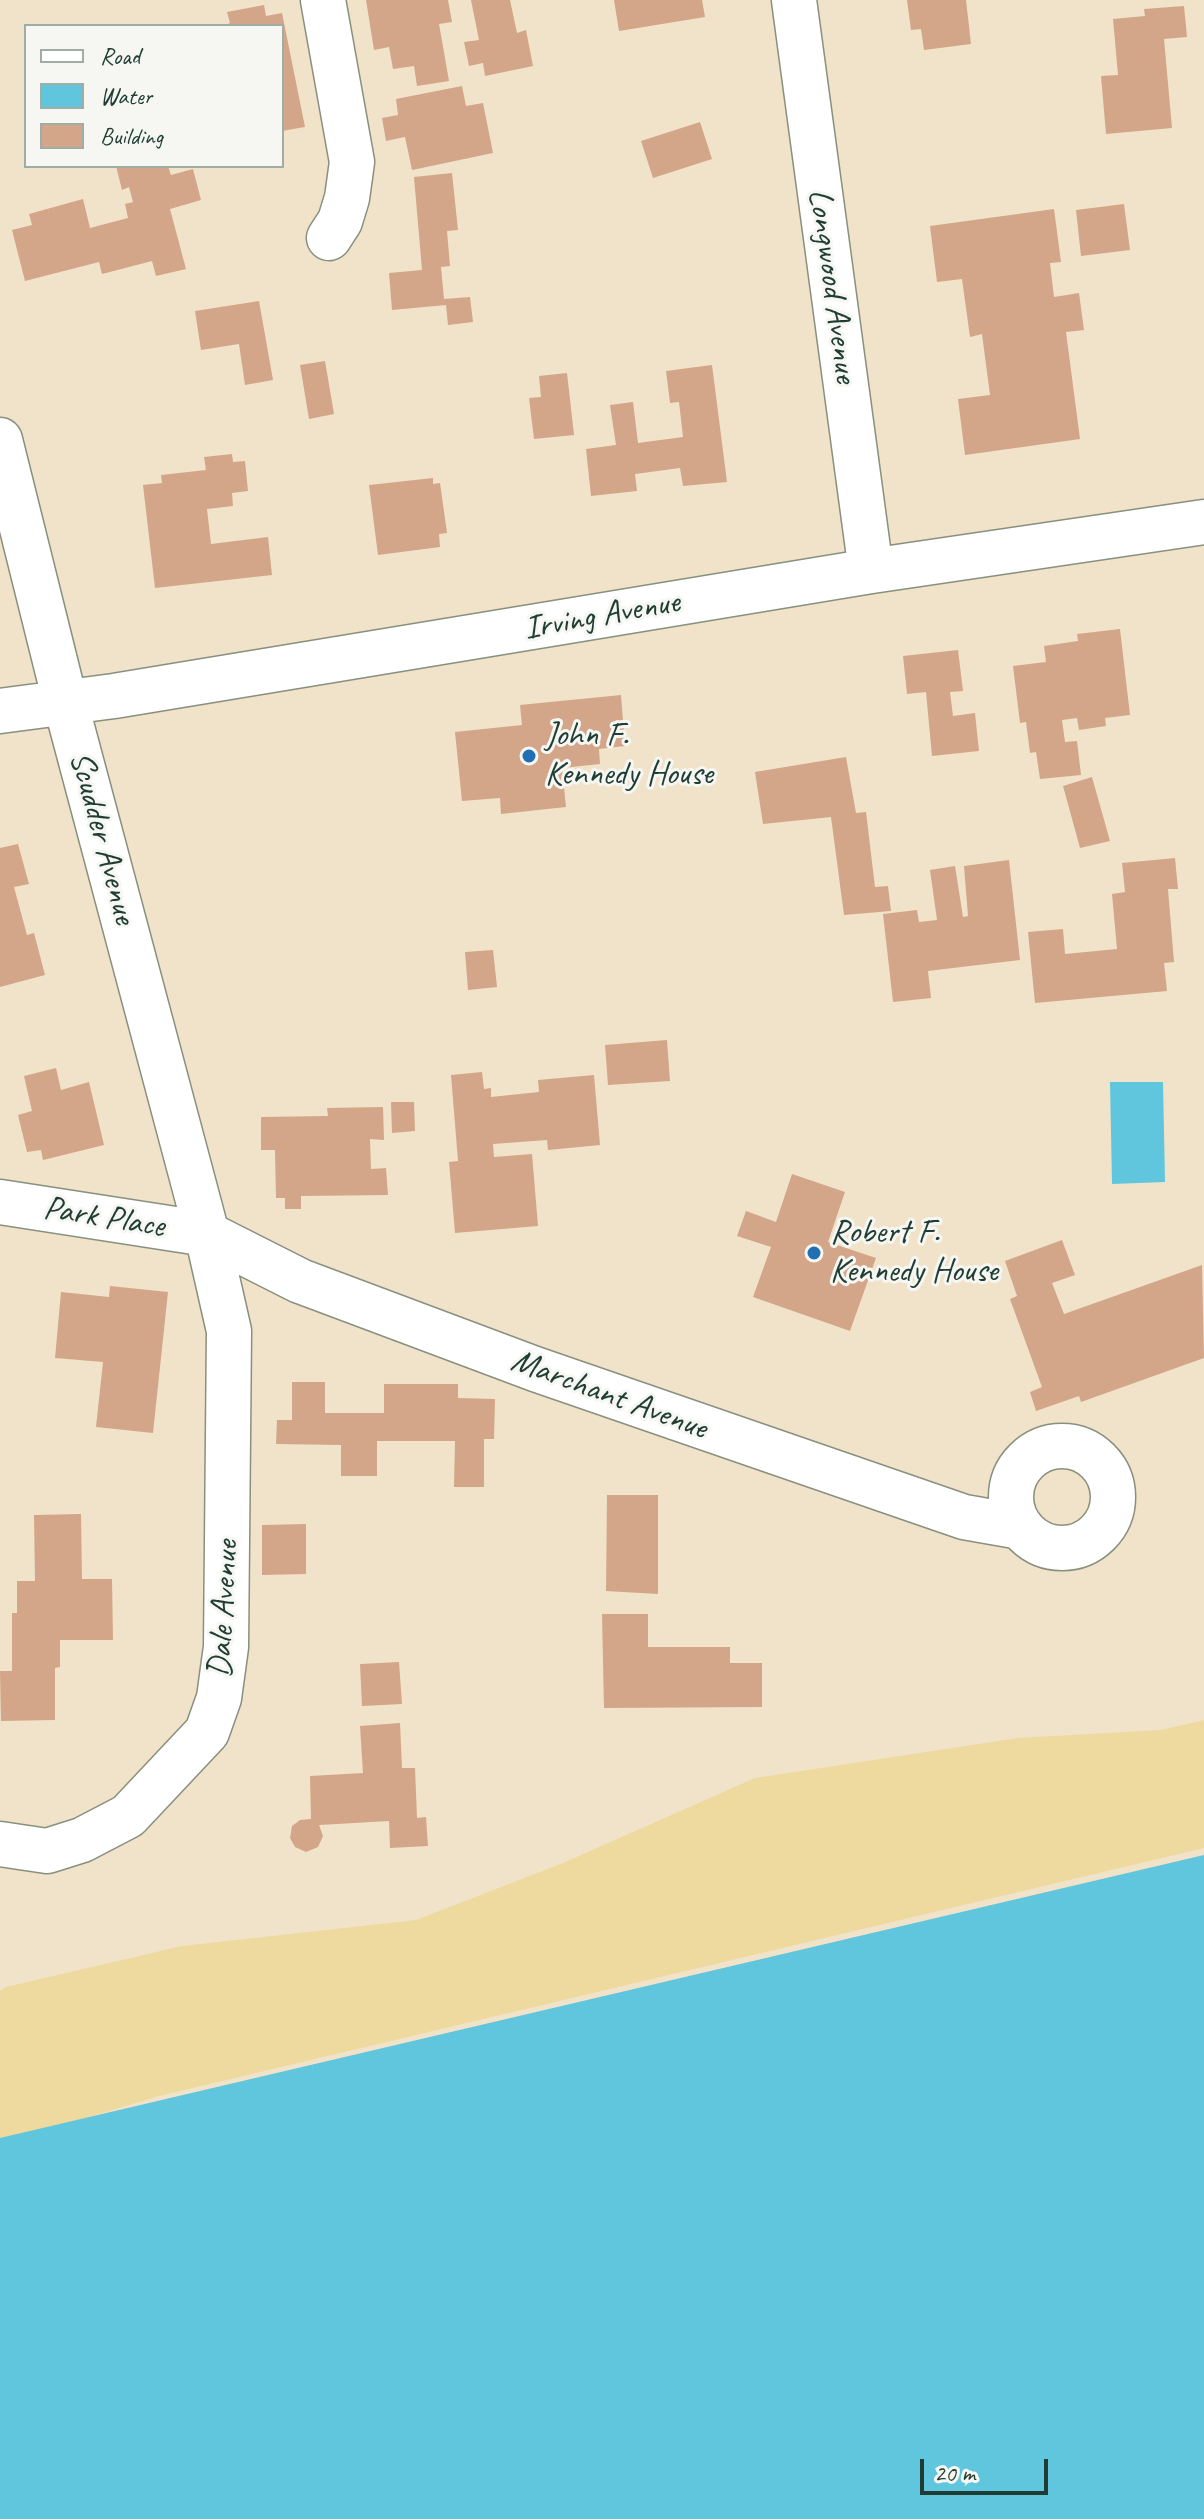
<!DOCTYPE html>
<style>
body{margin:0}
#map{position:relative;width:1204px;height:2519px;overflow:hidden;background:#f0e3c9;font-family:Caveat,sans-serif}
canvas{display:block}
.legend{position:absolute;left:24px;top:24px;width:260px;height:144px;box-sizing:border-box;background:#f6f6f2;border:2px solid #a0aca6;margin:0;padding:10px 14px;list-style:none;font-size:24px;color:#1f3d34}
.legend li{display:flex;align-items:center;gap:16px;height:40px}
.legend b{width:40px;border:2px solid #a0aca6}
.scale{position:absolute;left:920px;top:2459px;width:128px;height:36px;box-sizing:border-box;border:4px solid #1f3d34;border-top:0;padding-left:10px;font-size:24px;line-height:28px;white-space:nowrap;color:#1f3d34;-webkit-text-stroke:6px #f6f6f2;paint-order:stroke}
</style>
<div id="map">
<canvas width="1204" height="2519"></canvas>
<ul class="legend">
<li><b style="height:10px;background:#fff"></b>Road</li>
<li><b style="height:22px;background:#60c6dd"></b>Water</li>
<li><b style="height:22px;background:#d3a689"></b>Building</li>
</ul>
<div class="scale">20 m</div>
</div>
<script>
const c = document.querySelector('canvas').getContext('2d');
c.lineJoin = 'round';
function fillPath(path, color) { c.fillStyle = color; c.fill(path, 'evenodd'); }
const poly = rows => new Path2D(rows.map(r => 'M' + r).join(''));
function stroke(path, color, width, dash) { c.strokeStyle = color; c.lineWidth = width; c.lineCap = dash ? 'butt' : 'round'; c.setLineDash(dash || []); c.stroke(path); }
function label(font, color, halo, rows, align = 'center') {
  c.font = font + ' Caveat,sans-serif'; c.lineWidth = 6; c.setLineDash([]); c.textBaseline = 'middle'; c.strokeStyle = halo; c.fillStyle = color; for (const [text, x, y, turn = 0] of rows) {
    c.save(); c.translate(x, y); c.rotate((+turn || 0) * Math.PI / 180); c.textAlign = isNaN(turn) ? turn : align; if (halo) c.strokeText(text, 0, 0); c.fillText(text, 0, 0); c.restore();
  }
}
fillPath(poly([
 [1204,1720,1204,1848,159,2096,0,2144,0,1991,6,1987,182,1946,416,1920,563,1863,755,1778,1018,1738,1161,1730]
]), '#eeda9e');
fillPath(poly([
 [1163,1082,1165,1182,1112,1184,1110,1082],
 [1204,1855,1204,2519,0,2519,0,2138]
]), '#60c6dd');
fillPath(poly([
 [366,0,448,0,452,22,439,24,449,81,417,86,414,66,393,69,389,47,374,50],
 [471,0,510,0,517,33,526,30,533,66,485,76,483,63,469,66,464,42,479,40],
 [614,0,702,0,705,17,619,31],
 [907,0,966,0,971,44,924,50,921,29,911,30],
 [264,5,266,16,282,13,305,127,282,131,282,26,224,26,230,23,227,12],
 [1184,6,1187,37,1164,39,1172,128,1106,134,1101,76,1118,75,1113,19,1145,16,1144,9],
 [462,86,466,106,483,103,493,153,412,170,405,137,386,141,382,118,398,115,396,99],
 [700,122,712,159,653,178,641,141],
 [116,166,168,166,171,175,193,169,201,200,170,209,186,269,156,276,152,261,102,274,99,262,25,281,12,230,32,225,29,214,83,199,90,228,128,218,125,204,133,202,129,187,122,190],
 [452,173,458,230,447,231,450,266,441,267,444,299,470,297,473,322,448,325,446,305,392,310,389,273,422,270,414,177],
 [1124,204,1130,250,1081,256,1076,210],
 [1054,209,1061,262,1050,263,1054,297,1079,293,1084,330,1066,332,1080,439,965,455,958,399,990,395,982,334,970,337,962,279,937,282,930,226],
 [259,301,273,380,245,385,239,344,201,350,195,311],
 [325,361,334,414,309,419,300,365],
 [712,365,727,482,683,486,680,468,635,474,637,491,591,496,586,449,616,445,610,405,633,402,638,443,683,437,679,402,670,403,666,371],
 [567,373,574,435,534,439,529,398,541,397,539,376],
 [232,454,233,462,245,461,248,491,232,493,233,506,207,509,211,544,268,537,272,575,155,588,143,485,162,483,161,475,206,470,204,457],
 [433,478,433,484,440,483,447,533,439,534,440,547,378,555,369,485],
 [1120,629,1130,715,1105,718,1106,726,1079,730,1077,718,1062,720,1065,742,1077,741,1081,775,1040,779,1036,752,1030,753,1026,722,1020,723,1013,666,1046,662,1044,646,1078,641,1077,634],
 [958,650,963,691,950,692,953,716,975,713,979,751,932,756,926,692,907,694,903,656],
 [621,695,625,746,599,749,600,764,562,768,566,807,501,814,500,798,462,801,455,732,522,725,520,705],
 [846,757,856,813,866,812,875,887,888,886,891,911,844,915,831,817,763,824,755,772],
 [1092,777,1110,841,1080,848,1063,786],
 [18,844,29,884,14,887,27,935,34,933,45,975,0,987,0,848],
 [1175,858,1178,889,1168,889,1174,962,1164,963,1167,991,1035,1003,1028,932,1063,929,1065,954,1117,949,1112,894,1125,892,1122,863],
 [1009,860,1020,960,928,971,931,998,893,1002,883,914,917,910,919,922,937,920,930,870,955,866,963,917,968,916,964,866],
 [493,950,497,987,468,990,465,952],
 [667,1040,670,1081,608,1085,605,1045],
 [56,1068,61,1090,89,1082,104,1145,43,1160,41,1150,27,1152,18,1115,32,1111,24,1076],
 [482,1072,484,1089,491,1088,491,1097,539,1092,538,1080,594,1075,600,1145,548,1150,547,1140,493,1144,494,1157,532,1154,538,1226,455,1233,449,1162,458,1161,451,1075],
 [391,1102,414,1102,415,1131,392,1133],
 [383,1107,384,1140,370,1139,371,1169,386,1168,388,1195,301,1196,301,1209,285,1209,285,1198,276,1198,275,1150,261,1150,261,1117,328,1116,327,1108],
 [792,1174,845,1192,828,1242,876,1258,850,1331,753,1297,771,1247,737,1236,746,1211,776,1222],
 [1062,1240,1075,1275,1052,1283,1064,1314,1202,1265,1204,1358,1081,1402,1079,1396,1036,1411,1030,1392,1042,1387,1010,1299,1017,1296,1005,1261],
 [110,1286,168,1292,153,1433,96,1427,103,1362,55,1358,61,1292,109,1297],
 [292,1382,325,1382,325,1413,384,1413,384,1384,458,1384,458,1398,495,1399,494,1439,484,1439,484,1487,454,1487,455,1441,377,1441,377,1476,341,1476,341,1445,276,1444,277,1420,292,1420],
 [607,1495,658,1495,658,1594,606,1591],
 [81,1514,82,1579,112,1579,113,1640,60,1640,60,1667,55,1668,55,1720,1,1721,0,1671,12,1671,12,1613,17,1613,17,1581,35,1581,34,1515],
 [306,1524,306,1574,262,1575,262,1525],
 [602,1614,648,1614,648,1647,730,1647,730,1663,762,1663,762,1707,604,1708],
 [399,1662,402,1704,362,1706,360,1664],
 [400,1723,402,1768,415,1768,417,1818,426,1817,428,1846,390,1848,389,1821,319,1825,323,1836,318,1847,306,1852,295,1847,290,1838,292,1826,300,1820,311,1819,310,1776,363,1773,360,1726]
]), '#d3a689');
const minor = poly([
 [323,0,352,162,347,198,340,221,329,238],
 [794,0,871,571],
 [0,440,65,701,207,1234,229,1331,226,1647,219,1698,207,1732,128,1816,82,1840,47,1851,0,1844],
 [0,711,114,696,871,571,1204,522],
 [0,1202,207,1234,300,1281,535,1369,964,1517,1021,1527],
 '1011 1497a51 51 0 1 1 102 0a51 51 0 1 1-102 0Z'
]);
stroke(minor, '#88907e', 47);
stroke(minor, '#fff', 44);
for (const [x, y, r, color] of [
 [529,756,8,"#1f6fb2"],
 [814,1253,8,"#1f6fb2"]
]) { const dot = new Path2D(); dot.arc(x, y, r, 0, 2 * Math.PI); c.fillStyle = color; c.fill(dot); stroke(dot, '#f6f6f2', 3); }
label('34px', '#1f3d34', '#f6f6f2', [
 ["Longwood Avenue",832,286,82],
 ["Irving Avenue",602,616,-10],
 ["Scudder Avenue",102,838,75],
 ["Park Place",104,1218,9],
 ["Marchant Avenue",609,1395,20],
 ["Dale Avenue",224,1609,-87]
]);
label('34px', '#1f3d34', '#f6f6f2', [
 ["John F.",545,736],
 ["Kennedy House",545,775],
 ["Robert F.",830,1233],
 ["Kennedy House",830,1272]
], 'left');
</script>
